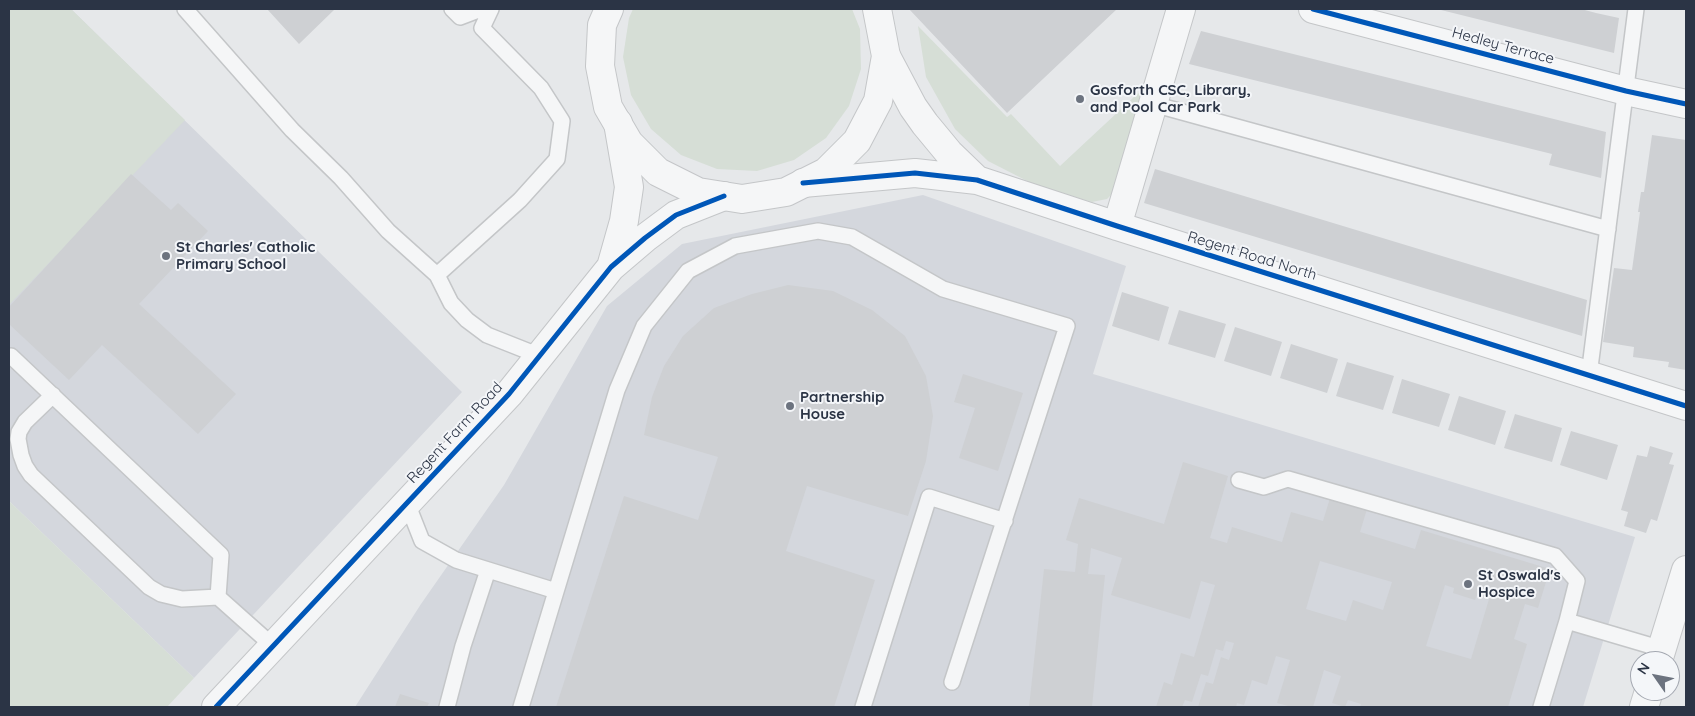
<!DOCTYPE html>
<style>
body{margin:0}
#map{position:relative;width:1695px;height:716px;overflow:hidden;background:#e6e8ea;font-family:Quicksand,sans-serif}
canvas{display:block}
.frame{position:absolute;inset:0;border:10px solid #2b3445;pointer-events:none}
.north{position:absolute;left:1630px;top:651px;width:50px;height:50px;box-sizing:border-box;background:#f4f6f9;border:1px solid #a4a8b1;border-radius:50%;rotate:303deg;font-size:14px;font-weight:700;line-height:20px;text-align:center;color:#2b3445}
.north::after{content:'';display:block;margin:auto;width:18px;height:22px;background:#6c737f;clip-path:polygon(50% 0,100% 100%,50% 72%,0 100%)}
</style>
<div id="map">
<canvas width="1695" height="716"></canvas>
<div class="frame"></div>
<div class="north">N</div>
</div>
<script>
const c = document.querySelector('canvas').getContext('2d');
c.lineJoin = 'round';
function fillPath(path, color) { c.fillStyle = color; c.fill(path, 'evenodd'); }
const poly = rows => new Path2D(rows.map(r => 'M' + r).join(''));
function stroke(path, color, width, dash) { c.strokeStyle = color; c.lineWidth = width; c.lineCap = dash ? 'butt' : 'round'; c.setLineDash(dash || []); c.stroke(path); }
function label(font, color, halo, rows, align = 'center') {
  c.font = font + ' Quicksand,sans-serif'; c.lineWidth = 4; c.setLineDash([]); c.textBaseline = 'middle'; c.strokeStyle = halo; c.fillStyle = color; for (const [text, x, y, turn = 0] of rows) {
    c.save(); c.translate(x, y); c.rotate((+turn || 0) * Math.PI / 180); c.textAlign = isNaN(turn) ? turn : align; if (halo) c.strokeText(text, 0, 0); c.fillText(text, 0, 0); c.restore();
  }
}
fillPath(poly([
 [9,9,71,9,462,392,194,678,9,501],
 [923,195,1126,266,1093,374,1635,537,1583,707,355,707,421,604,504,485,607,306,682,244]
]), '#d4d7dd');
fillPath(poly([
 [9,9,71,9,185,120,9,305],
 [633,9,852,9,860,29,861,69,849,106,826,138,794,160,757,171,717,169,681,155,651,129,631,95,623,57,629,18],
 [918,26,1007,117,1011,114,1060,166,1149,83,1119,187,1107,199,1092,202,1037,186,988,161,955,129,926,77],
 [9,501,194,678,167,707,9,707]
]), '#d6ded6');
fillPath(poly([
 [267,9,335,9,299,44],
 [909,9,1117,9,1007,113],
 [1437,9,1581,9,1596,13,1619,18,1614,53],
 [1201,31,1606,132,1601,178,1549,165,1552,154,1189,64],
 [1652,135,1686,140,1686,370,1668,367,1669,362,1633,357,1634,347,1603,342,1614,268,1632,270,1640,212,1638,212,1641,192,1644,192],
 [1155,169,1587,300,1582,336,1144,203],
 [131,174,171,210,178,203,208,231,139,304,236,394,198,434,102,345,69,380,9,324,9,307],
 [788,285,833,291,872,310,905,336,926,376,933,416,926,461,908,516,807,486,786,551,875,580,834,707,556,707,624,496,698,520,718,457,644,435,652,397,664,366,683,336,714,308,752,294],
 [1122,292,1169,307,1159,341,1112,326],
 [1179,310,1226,324,1215,358,1168,344],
 [1235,327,1282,342,1271,376,1224,361],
 [1291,344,1338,359,1327,393,1280,378],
 [1347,362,1394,376,1383,410,1336,396],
 [963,374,1023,393,998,471,959,458,975,408,954,402],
 [1402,379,1450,394,1439,427,1392,413],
 [1459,396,1506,411,1495,445,1448,430],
 [1515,414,1562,428,1552,462,1504,448],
 [1571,431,1618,445,1607,480,1560,465],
 [1650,446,1673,453,1669,464,1674,465,1657,521,1651,519,1646,533,1624,526,1628,512,1621,510,1637,455,1647,457],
 [1183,462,1228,476,1210,538,1227,543,1232,527,1282,542,1291,512,1323,521,1334,485,1371,496,1360,532,1415,549,1421,530,1550,569,1538,608,1525,604,1514,639,1527,644,1508,707,1360,707,1361,704,1348,700,1345,707,1332,703,1341,676,1324,670,1313,707,1292,707,1277,703,1290,660,1276,656,1267,685,1252,680,1244,705,1237,703,1236,707,1198,707,1206,682,1213,684,1221,657,1229,660,1234,643,1226,641,1223,651,1216,649,1208,676,1201,674,1192,702,1185,700,1182,707,1156,707,1164,682,1172,685,1181,653,1194,657,1215,585,1201,581,1190,619,1111,595,1122,558,1091,548,1088,574,1105,575,1092,707,1029,707,1044,569,1075,572,1078,544,1066,540,1079,498,1164,524],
 [1320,561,1392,582,1383,610,1353,600,1346,621,1306,609],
 [1445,585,1454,588,1453,593,1475,600,1477,595,1489,599,1471,659,1426,646],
 [400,694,429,703,427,707,395,707]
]), '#ced0d3');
const service = poly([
 [185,9,292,130,341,178,388,231,437,275,451,303,467,320,487,335,540,356],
 [452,9,460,17,481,9],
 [1153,104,1608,229],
 [437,275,520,200,557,159,562,121,541,88,482,28,491,9],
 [11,356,221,555,218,597,273,646],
 [1589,375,1636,9],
 [53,395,25,422,19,432,18,439,21,455,25,466,31,475,149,587,161,594,182,599,218,597],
 [1239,480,1264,487,1288,479,1555,556,1577,581,1567,621],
 [407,503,422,541,456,560,556,591],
 [447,707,463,646,488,570],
 [521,707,617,390,644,326,688,271,735,246,818,231,852,237,943,289,1067,326,952,682],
 [863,707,929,497,1005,521],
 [1541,707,1567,621,1662,649]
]);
const minor = poly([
 [1313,9,1626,91,1686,104],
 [886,56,913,107,925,124,949,153,977,180],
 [803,183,915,173,977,180,1117,226,1686,406],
 [1117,226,1181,9],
 [611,267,624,221,629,187,618,123],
 [1658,661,1686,570],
 [216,707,509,394,611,267,645,238,676,215,724,196],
 [1644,707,1649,691]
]);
const tertiary = poly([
 [609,9,602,25,600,66,608,107,629,143,658,172,698,192,742,199,786,192,826,172,857,141,878,101,886,56,877,9]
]);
stroke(service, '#c4c6c8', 18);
stroke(minor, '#c4c6c8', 30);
stroke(tertiary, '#c4c6c8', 30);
stroke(service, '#f5f6f7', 15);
stroke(minor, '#f5f6f7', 28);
stroke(tertiary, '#f5f6f7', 28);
stroke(poly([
 [1313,9,1626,91,1686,104],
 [803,183,915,173,977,180,1117,226,1686,406],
 [216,707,509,394,611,267,645,238,676,215,724,196]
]), '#0057b8', 5);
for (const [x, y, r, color] of [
 [1080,99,5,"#6c737f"],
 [166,256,5,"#6c737f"],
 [790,406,5,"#6c737f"],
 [1468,584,5,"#6c737f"]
]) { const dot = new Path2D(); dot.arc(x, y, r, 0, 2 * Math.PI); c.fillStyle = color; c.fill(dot); stroke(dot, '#f4f6f9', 2); }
label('15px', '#2b3445', '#f4f6f9', [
 ["Hedley Terrace",1503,46,15],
 ["Regent Road North",1252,256,17],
 ["Regent Farm Road",455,433,-47]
]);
label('bold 15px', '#2b3445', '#f4f6f9', [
 ["Gosforth CSC, Library,",1090,90],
 ["and Pool Car Park",1090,107],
 ["St Charles' Catholic",176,247],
 ["Primary School",176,264],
 ["Partnership",800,397],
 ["House",800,414],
 ["St Oswald's",1478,575],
 ["Hospice",1478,592]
], 'left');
</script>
